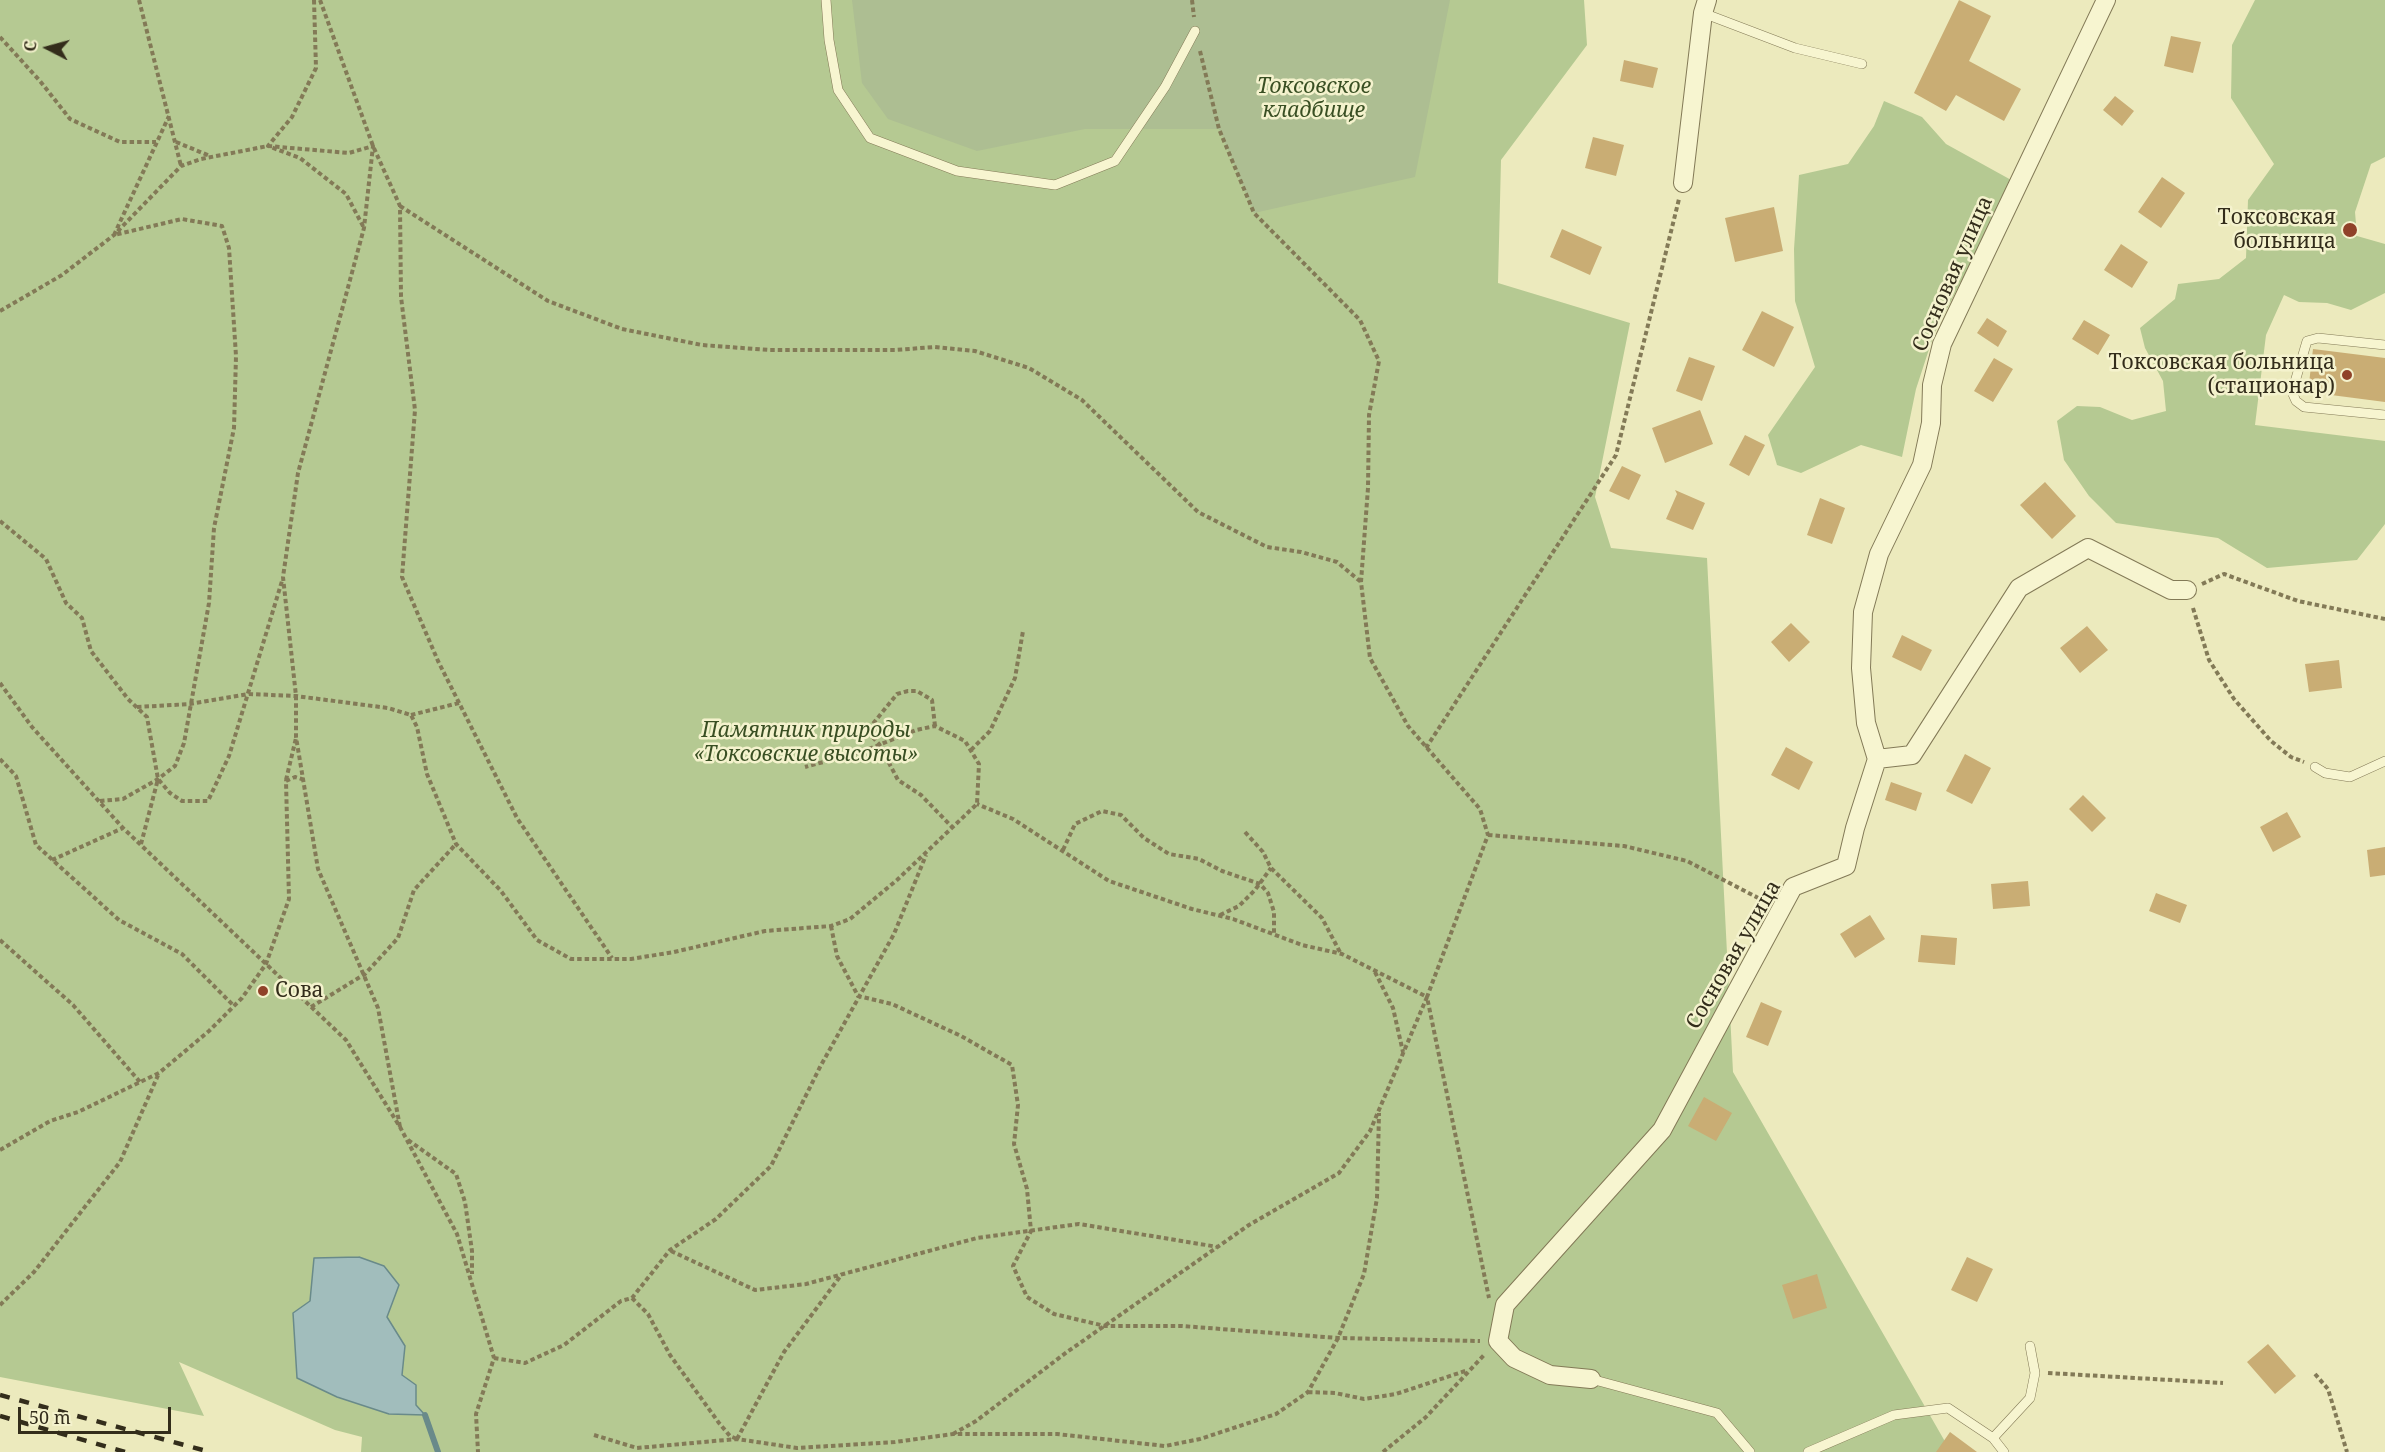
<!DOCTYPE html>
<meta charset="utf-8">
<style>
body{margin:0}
#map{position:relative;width:2385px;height:1452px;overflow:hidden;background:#eceabd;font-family:"Noto Serif",serif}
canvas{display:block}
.north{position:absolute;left:18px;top:18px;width:60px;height:60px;-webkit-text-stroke:4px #f4f2cd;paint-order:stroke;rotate:276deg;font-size:16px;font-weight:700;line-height:24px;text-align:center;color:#332d1b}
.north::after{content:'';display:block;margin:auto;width:21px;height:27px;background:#332d1b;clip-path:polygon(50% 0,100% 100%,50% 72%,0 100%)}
.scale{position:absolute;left:18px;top:1407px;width:153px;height:27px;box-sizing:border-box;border:3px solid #332d1b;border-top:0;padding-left:8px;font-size:18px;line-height:21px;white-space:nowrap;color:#332d1b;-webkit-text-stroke:4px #f4f2cd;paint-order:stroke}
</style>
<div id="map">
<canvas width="2385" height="1452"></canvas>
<div class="north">С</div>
<div class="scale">50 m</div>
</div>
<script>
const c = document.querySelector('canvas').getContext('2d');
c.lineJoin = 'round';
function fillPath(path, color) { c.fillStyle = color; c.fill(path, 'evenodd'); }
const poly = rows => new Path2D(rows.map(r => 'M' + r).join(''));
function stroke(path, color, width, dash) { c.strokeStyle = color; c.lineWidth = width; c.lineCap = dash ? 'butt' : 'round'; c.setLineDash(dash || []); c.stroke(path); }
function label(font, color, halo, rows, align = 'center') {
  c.font = font + ' "Noto Serif",serif'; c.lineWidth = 5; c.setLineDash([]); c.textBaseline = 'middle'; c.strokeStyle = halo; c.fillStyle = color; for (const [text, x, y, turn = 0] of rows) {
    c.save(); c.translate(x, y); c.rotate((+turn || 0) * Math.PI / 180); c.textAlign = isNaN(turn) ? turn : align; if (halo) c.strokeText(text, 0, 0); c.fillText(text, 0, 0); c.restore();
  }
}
fillPath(poly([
 [0,0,1584,0,1587,45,1501,160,1498,283,1630,323,1595,497,1611,548,1707,558,1733,1072,1951,1452,361,1452,362,1437,335,1430,179,1362,204,1416,0,1377],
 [2255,0,2385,0,2385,157,2371,164,2355,212,2357,236,2385,244,2385,293,2351,310,2327,303,2299,302,2284,295,2266,335,2255,425,2385,441,2385,524,2357,560,2267,568,2218,538,2116,523,2089,496,2064,460,2057,421,2077,406,2100,407,2132,420,2166,411,2163,381,2145,348,2140,328,2175,299,2178,284,2219,279,2246,258,2248,200,2274,164,2231,98,2232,45],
 [1884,101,1922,117,1946,144,2013,181,1934,334,1916,389,1902,457,1861,445,1801,473,1777,465,1768,435,1815,367,1795,301,1794,249,1799,175,1848,164,1874,126]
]), '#b5c992');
fillPath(poly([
 [852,0,1450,0,1415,177,1254,213,1219,129,1085,129,977,151,888,119,862,83]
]), '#adbe92');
const water = poly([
 [359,1257,384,1266,399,1285,387,1317,405,1346,402,1375,416,1385,416,1405,425,1415,389,1414,337,1397,297,1378,293,1313,310,1301,314,1258,359,1257]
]);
fillPath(water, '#a1bdbc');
stroke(water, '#698a8a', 1.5);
stroke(poly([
 [425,1415,438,1452]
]), '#698a8a', 6);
fillPath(poly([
 [1959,0,1991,16,1969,61,2021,89,2004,121,1956,95,1946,111,1914,93],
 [2171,36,2201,42,2193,73,2164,66],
 [1624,60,1658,68,1653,88,1620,81],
 [2115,96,2134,111,2122,126,2103,110],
 [1593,137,1624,145,1616,176,1585,168],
 [2162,177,2185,193,2161,228,2138,212],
 [1774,207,1783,251,1735,262,1725,218],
 [1562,229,1602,247,1590,275,1550,257],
 [2121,244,2148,262,2132,288,2104,270],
 [1762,311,1794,327,1774,367,1742,350],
 [1987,318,2007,331,1998,347,1977,333],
 [2084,320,2110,335,2098,355,2072,339],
 [2313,349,2385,358,2385,402,2308,392],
 [1689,357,1715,366,1702,401,1676,391],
 [1994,358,2013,369,1993,402,1974,391],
 [1700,410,1713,444,1665,463,1652,428],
 [1745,435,1765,445,1749,476,1729,465],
 [1622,466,1641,475,1629,500,1609,491],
 [2045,482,2076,516,2052,539,2020,505],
 [1675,490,1705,503,1693,530,1666,519,1677,494],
 [1820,498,1845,508,1832,544,1807,535],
 [1791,623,1810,642,1789,662,1771,642],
 [2087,626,2108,650,2080,673,2060,648],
 [1902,635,1932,650,1921,671,1892,657],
 [2339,660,2342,688,2309,692,2305,664],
 [1786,747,1813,762,1799,790,1771,775],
 [1965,754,1991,768,1972,804,1946,791],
 [1891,782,1922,793,1916,811,1885,800],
 [2083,795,2106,818,2092,832,2069,809],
 [2287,812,2301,837,2273,852,2260,827],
 [2385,847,2385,875,2370,877,2367,850],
 [2028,881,2030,906,1993,909,1991,884],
 [2156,893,2187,905,2180,923,2149,911],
 [1870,915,1885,939,1855,958,1840,934],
 [1921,935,1957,938,1955,965,1918,962],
 [1761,1002,1782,1011,1768,1046,1746,1037],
 [1704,1097,1732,1113,1716,1141,1688,1126],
 [1967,1257,1993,1269,1977,1302,1951,1290],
 [1817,1274,1827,1308,1793,1319,1782,1285],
 [2268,1344,2296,1376,2275,1394,2247,1362],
 [1950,1432,1977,1452,1936,1452]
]), '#c9ad74');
const lane = poly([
 [826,0,829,40,838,90,870,138,957,171,1055,185,1115,161,1165,87,1195,31],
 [1703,13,1795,48,1862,64],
 [2385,345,2318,338,2307,341,2292,392,2296,401,2304,407,2385,415],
 [2315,767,2325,773,2350,777,2385,761],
 [1591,1379,1717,1413,1750,1452],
 [1993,1438,2030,1398,2035,1373,2030,1346],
 [1808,1452,1894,1415,1948,1408,1993,1438,2004,1452]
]);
const street = poly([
 [1683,183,1703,13,1707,0],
 [1877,759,1912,755,2019,588,2088,548,2171,590,2187,590],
 [1591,1379,1550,1375,1514,1358,1498,1341,1505,1305,1662,1130,1793,887,1846,866,1855,828,1877,759,1866,723,1861,668,1863,612,1879,554,1922,465,1931,423,1932,385,1942,344,2106,0]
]);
stroke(lane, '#837a57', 10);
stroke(street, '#837a57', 20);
stroke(poly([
 [139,0,181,166],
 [314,0,316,68,292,117,268,146,300,158,346,194,364,228],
 [320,0,373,146,400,206,401,297,415,410,402,577,438,661,517,818,612,958],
 [1192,0,1194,17],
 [0,37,40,81,70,119,120,142,156,142],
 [1200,51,1219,129,1254,213,1360,320,1379,361,1369,415,1368,488,1361,582,1370,658,1408,726,1480,809,1488,835,1427,997,1489,1298],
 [176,142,210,156],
 [400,206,548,301,622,329,702,345,769,350,895,350,935,347,975,351,1029,368,1082,400,1198,512,1267,547,1301,552,1337,562,1361,582],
 [0,311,62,275,114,235,181,166,201,159,268,146,349,153,373,146,364,228,298,473,283,577,296,696,296,737,318,869,378,1008,400,1127],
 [0,521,46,559,66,603,82,618,91,651,128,699,147,717,158,779,170,793,182,801,208,801,229,756,282,581],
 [2202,584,2224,574,2298,601,2385,619],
 [2193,608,2209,660,2234,699,2271,741,2291,757,2304,762],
 [0,683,32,727,123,828,346,1040,400,1127,457,1234,494,1358,476,1414,478,1452],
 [137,707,190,704,249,694,296,696,388,708,411,715,417,727,427,774,456,844,501,891,537,940,571,959,631,959,674,952,765,931,831,926,850,919,897,880,977,804,979,764,965,741,935,726,916,730,864,751,805,767],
 [411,715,459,703],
 [935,726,932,700,917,691,908,691,897,694,867,731,879,744,898,780,921,795,953,828],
 [1426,748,1616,455,1679,199],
 [971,750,990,731,1015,678,1023,631],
 [0,759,16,776,36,845,119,920,182,954,234,1006],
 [286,780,296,738],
 [100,801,123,799,158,779,175,766,184,743,209,603,214,528,234,428,236,356,229,248,222,226,182,219,114,235,169,116],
 [1245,832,1263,852,1271,868,1322,918,1341,954],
 [1488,835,1624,846,1687,861,1766,902],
 [141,844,158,779],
 [1063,850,1075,824,1102,811,1121,815,1144,838,1169,854,1199,859,1222,871,1260,884,1268,893,1274,912,1274,934],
 [52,860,123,828],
 [1220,915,1239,906,1255,890,1271,868],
 [831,926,837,956,858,996,892,1004,961,1036,1012,1065,1018,1105,1014,1144,1027,1189,1031,1231,1013,1266,1027,1297,1054,1314,1105,1326,1182,1326,1338,1338,1480,1341],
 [0,940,73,1005,140,1082],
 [1375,972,1393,1008,1403,1052],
 [311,1007,365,974,398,938,414,890,456,844],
 [408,1140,456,1174,465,1202,472,1251,472,1274],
 [0,1150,50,1121,78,1112,159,1073,209,1031,242,998,266,964,289,899,286,781,295,777,305,780],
 [671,1251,755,1290,806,1284,977,1238,1079,1224,1218,1247],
 [632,1298,648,1314,670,1355,719,1423,730,1436,737,1439],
 [0,1305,34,1272,120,1162,159,1073],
 [494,1358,525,1363,564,1345,621,1301,632,1298,670,1250,716,1219,771,1166,820,1067,894,934,926,855],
 [2048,1373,2223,1383],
 [2315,1374,2328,1389,2347,1452],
 [1308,1392,1335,1393,1364,1399,1396,1394,1468,1370],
 [953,1434,976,1421,1067,1352,1249,1225,1339,1173,1370,1131,1427,997,1342,954,1302,945,1233,919,1192,909,1109,881,1013,819,977,804],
 [594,1435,637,1448,737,1439,797,1448,895,1442,953,1434,1057,1434,1165,1446,1200,1439,1276,1414,1308,1392,1338,1338,1364,1274,1377,1198,1379,1113],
 [737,1439,784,1352,842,1274],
 [1383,1452,1426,1417,1485,1354]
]), '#837a57', 4, [4.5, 3]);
stroke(lane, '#f7f5d0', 9);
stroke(street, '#f7f5d0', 18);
stroke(poly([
 [0,1395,210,1452],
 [0,1416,125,1452]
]), '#332d1b', 4.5, [10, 10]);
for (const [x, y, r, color] of [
 [2350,230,8,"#904229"],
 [2347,375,6,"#904229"],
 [263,991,6,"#904229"]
]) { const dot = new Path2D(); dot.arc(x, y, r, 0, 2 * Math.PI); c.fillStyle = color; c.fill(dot); stroke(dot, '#f4f2cd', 2); }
label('italic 21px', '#394f23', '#f4f2cd', [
 ["Токсовское",1314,87],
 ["кладбище",1314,111],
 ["Памятник природы",806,731],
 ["«Токсовские высоты»",806,755]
]);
label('21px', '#332d1b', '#f4f2cd', [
 ["Токсовская",2336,218],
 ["больница",2336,242],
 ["Токсовская больница",2335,363],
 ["(стационар)",2335,387],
 ["Сова",275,991,"left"]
], 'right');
label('21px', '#332d1b', '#f4f2cd', [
 ["Сосновая улица",1953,274,-66],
 ["Сосновая улица",1734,955,-60]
]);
</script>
